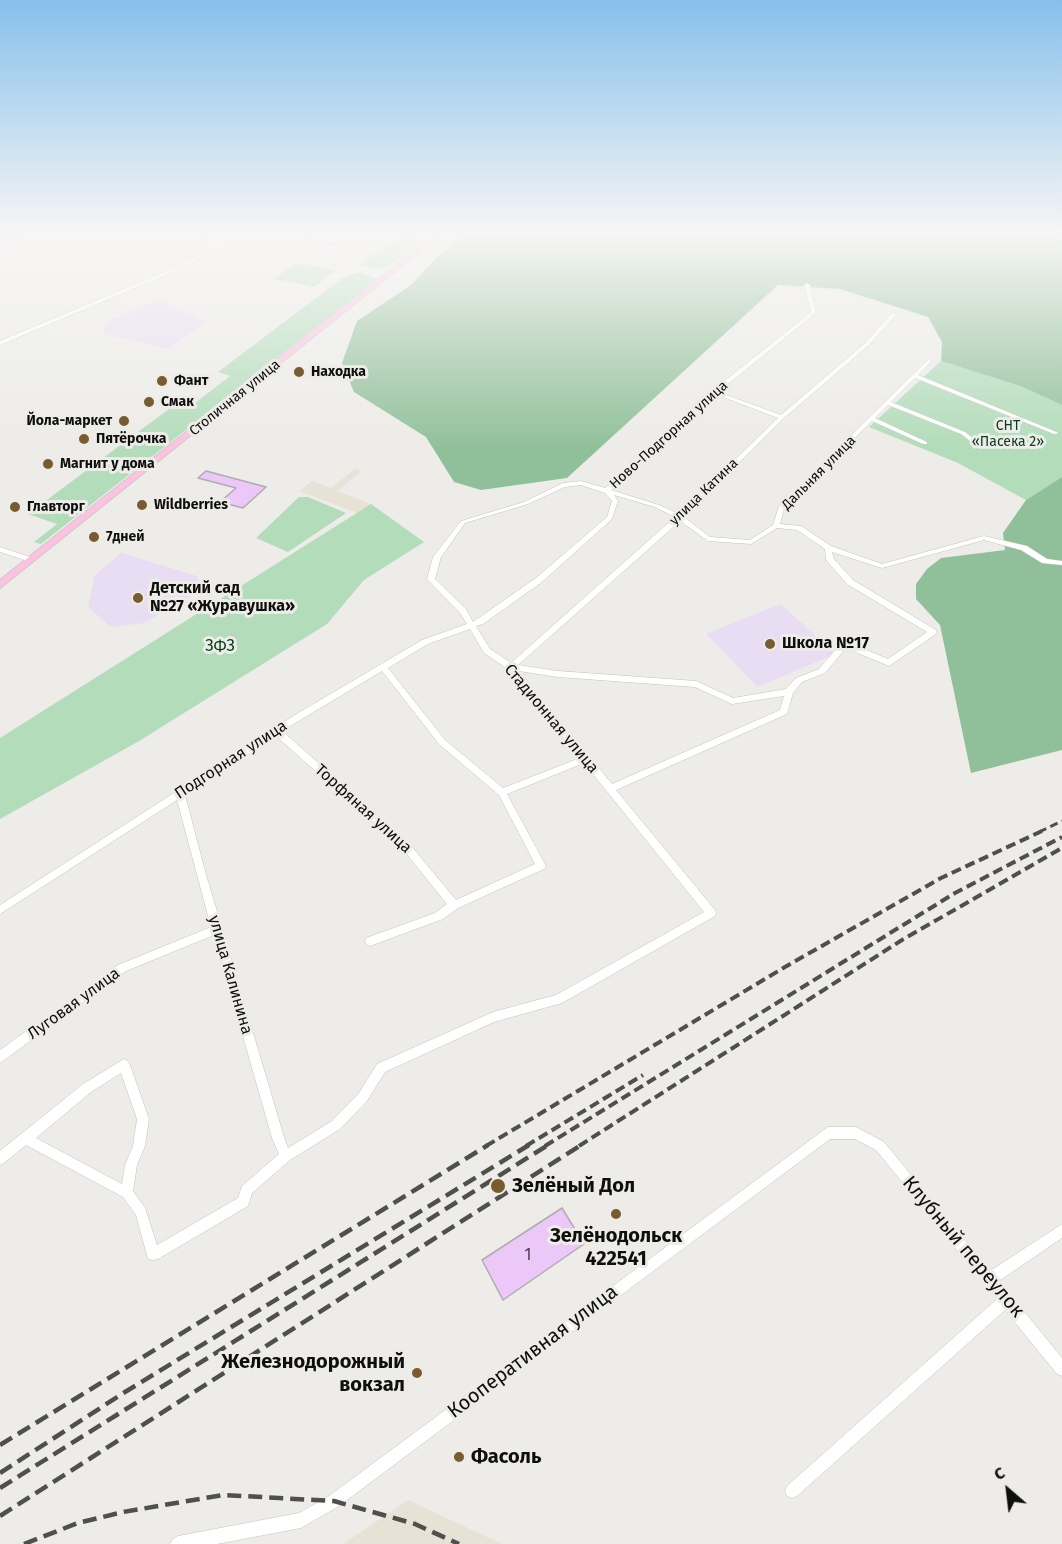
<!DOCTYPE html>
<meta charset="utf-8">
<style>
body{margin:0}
#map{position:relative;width:1062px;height:1544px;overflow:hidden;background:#edece8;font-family:"Fira Sans",sans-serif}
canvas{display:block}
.north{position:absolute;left:978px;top:1460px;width:60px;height:60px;-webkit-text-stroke:4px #edece8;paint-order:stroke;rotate:332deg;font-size:16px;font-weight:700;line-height:24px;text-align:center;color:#0f0f0d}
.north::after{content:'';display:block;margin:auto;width:21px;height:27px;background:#0f0f0d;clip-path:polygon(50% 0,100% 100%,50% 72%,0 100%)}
</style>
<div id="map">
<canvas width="1062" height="1544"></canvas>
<div class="north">С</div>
</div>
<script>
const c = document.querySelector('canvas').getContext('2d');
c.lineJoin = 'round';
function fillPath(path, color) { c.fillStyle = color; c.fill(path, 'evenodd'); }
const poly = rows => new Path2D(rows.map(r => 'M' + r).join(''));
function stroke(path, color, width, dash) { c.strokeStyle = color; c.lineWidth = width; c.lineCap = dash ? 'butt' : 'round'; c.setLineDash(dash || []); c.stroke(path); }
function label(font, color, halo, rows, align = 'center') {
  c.font = font + ' "Fira Sans",sans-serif'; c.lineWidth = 6; c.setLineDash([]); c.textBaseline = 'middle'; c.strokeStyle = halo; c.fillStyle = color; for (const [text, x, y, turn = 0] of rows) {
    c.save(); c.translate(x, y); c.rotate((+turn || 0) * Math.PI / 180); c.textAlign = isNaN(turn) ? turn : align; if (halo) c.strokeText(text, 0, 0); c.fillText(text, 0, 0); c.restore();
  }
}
fillPath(poly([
 [355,469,362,471,337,491,371,504,360,514,299,491,312,481,331,488],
 [408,1500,502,1544,343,1544]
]), '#e6e2d6');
fillPath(poly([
 [0,233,42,233,5,252,0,251],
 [158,300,207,322,167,349,104,334,105,322],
 [121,553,197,576,202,589,144,623,111,627,88,607,95,575],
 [781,604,835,654,758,687,706,634]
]), '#e8ddf2');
fillPath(poly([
 [403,236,424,239,424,241,390,266,376,268,358,265,395,239],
 [296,263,336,270,314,287,273,279],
 [360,272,377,279,41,544,34,542,57,524,28,514,181,400,195,403,230,376,218,372,344,277],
 [941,361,1020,386,1062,405,1062,477,1026,500,958,463,869,427],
 [299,497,308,497,346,513,288,552,256,538],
 [371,504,424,542,364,580,327,624,139,741,0,819,0,738]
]), '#b2dcba');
fillPath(poly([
 [466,233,1062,233,1062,405,1020,386,941,361,942,342,928,317,840,289,778,285,567,478,481,490,454,482,426,437,354,392,342,363,357,321,411,285,438,256],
 [1062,477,1062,750,971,773,940,625,916,599,916,584,927,569,941,558,1005,550,1003,533,1026,500]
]), '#90c09a');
const building = poly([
 [315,233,352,233,336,245,306,239,315,233],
 [206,471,266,487,243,508,220,502,236,488,198,478,206,471],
 [562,1208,584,1244,503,1300,482,1260,562,1208]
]);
fillPath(building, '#ebc8f7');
stroke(building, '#afacb0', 1.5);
const minor = poly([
 [176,233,186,233,392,274,390,275,223,243,185,267,0,345,0,341,181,265,218,242,176,233],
 [807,283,810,285,816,313,718,392,781,415,865,343,892,313,897,314,869,345,784,418,684,517,710,537,750,540,773,525,779,506,929,359,931,360,931,362,918,375,1059,433,1054,434,915,378,891,402,965,432,982,445,982,447,978,447,961,434,888,405,875,418,927,442,927,444,923,444,872,421,784,508,780,524,801,526,831,546,882,564,984,536,1027,546,1047,559,1062,561,1062,565,1042,563,1021,550,984,540,882,568,832,552,834,559,853,580,936,630,937,632,936,634,889,666,846,648,825,673,802,682,793,693,787,714,616,790,715,910,716,913,715,916,562,1003,494,1022,385,1072,367,1101,340,1129,290,1160,252,1193,248,1206,158,1259,153,1260,148,1259,136,1215,123,1197,26,1145,4,1163,0,1165,0,1151,83,1084,124,1059,128,1061,130,1065,149,1119,145,1146,137,1165,133,1191,145,1208,157,1245,238,1198,242,1186,279,1154,272,1138,214,935,126,971,0,1063,0,1050,118,965,211,927,177,800,0,914,0,905,295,715,422,640,467,624,460,613,427,579,433,557,461,521,524,502,563,483,581,481,605,488,712,391,811,312,804,285,807,283],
 [715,394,778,418,679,514,659,505,611,490,715,394],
 [581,485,605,493,612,501,607,517,536,578,473,622,466,609,435,579,441,557,465,523,528,504,565,487,581,485],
 [614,495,655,507,675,517,511,663,490,649,476,626,483,624,542,582,612,519,618,501,614,495],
 [680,521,708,541,751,544,777,528,797,530,825,549,826,560,847,584,927,632,888,659,848,642,842,642,819,669,796,678,786,689,733,698,696,681,558,671,518,665,680,521],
 [470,629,484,653,508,669,580,758,503,788,445,740,388,668,428,644,470,629],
 [382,671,439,744,499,795,535,864,456,900,407,841,282,731,382,671],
 [519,671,558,677,695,687,732,704,784,696,780,710,612,784,519,671],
 [276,736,401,847,447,904,435,913,366,938,365,941,366,944,370,946,443,919,458,908,544,869,546,866,507,794,584,763,704,912,556,995,493,1012,377,1064,359,1093,332,1121,288,1148,284,1137,205,871,185,795,276,736],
 [121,1073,137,1119,133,1146,125,1165,122,1184,36,1138,91,1092,121,1073],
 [0,547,33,558,34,560,30,562,0,552,0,547],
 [828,1127,856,1127,884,1142,990,1271,1062,1224,1062,1238,999,1281,1008,1293,1012,1294,1014,1299,1062,1358,1062,1376,1057,1374,1005,1310,797,1496,792,1498,787,1496,785,1491,787,1486,997,1299,876,1150,855,1139,830,1139,339,1506,301,1528,217,1544,170,1544,173,1539,178,1536,299,1513,329,1496,828,1127]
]);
const major = poly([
 [436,233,443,233,0,588,0,580,436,233]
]);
stroke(minor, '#c3c2bd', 1);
stroke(major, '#cacaca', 2);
fillPath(minor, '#fff');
fillPath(major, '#fec1e0');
stroke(poly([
 [1039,832,1062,821]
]), '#4f4f4c', 3, [8, 4.5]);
stroke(poly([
 [486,1146,785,967,941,878,1042,831],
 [526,1146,643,1075],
 [545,1146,955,893,1062,837],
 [579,1146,902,940,1062,848]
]), '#4f4f4c', 4, [10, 5]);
stroke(poly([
 [0,1445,488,1145],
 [0,1473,125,1392,529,1145],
 [0,1488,548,1145],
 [0,1516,581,1145],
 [24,1544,78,1523,123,1512,223,1495,334,1501,415,1524,459,1544]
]), '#4f4f4c', 4.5, [14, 7]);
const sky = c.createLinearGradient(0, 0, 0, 449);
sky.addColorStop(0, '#87c0eb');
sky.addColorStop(0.52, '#f7f6f5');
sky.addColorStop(1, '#f7f6f500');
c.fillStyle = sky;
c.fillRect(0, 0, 1062, 449);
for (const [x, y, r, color] of [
 [299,372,6,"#785c2f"],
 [162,381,6,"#785c2f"],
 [149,402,6,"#785c2f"],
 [124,421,6,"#785c2f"],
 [84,439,6,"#785c2f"],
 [48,464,6,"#785c2f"],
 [142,505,6,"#785c2f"],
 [15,507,6,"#785c2f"],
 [94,537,6,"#785c2f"],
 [138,598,6,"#785c2f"],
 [770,644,6,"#785c2f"],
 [498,1186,8,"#785c2f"],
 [616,1214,6,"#785c2f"],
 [417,1373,6,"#785c2f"],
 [459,1457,6,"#785c2f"]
]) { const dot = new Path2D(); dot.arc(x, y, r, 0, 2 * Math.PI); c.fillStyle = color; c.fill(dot); stroke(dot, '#edece8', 2); }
label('bold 14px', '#0f0f0d', '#edece8', [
 ["Находка",311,372],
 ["Фант",174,381],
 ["Смак",161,402],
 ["Йола-маркет",112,421,"right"],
 ["Пятёрочка",96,439],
 ["Магнит у дома",60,464],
 ["Wildberries",154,505],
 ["Главторг",27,507],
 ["7дней",106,537]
], 'left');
label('14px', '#0f0f0d', '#edece8', [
 ["Столичная улица",235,398,-39],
 ["Ново-Подгорная улица",669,435,-42],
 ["Дальняя улица",819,473,-45],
 ["улица Катина",704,492,-44]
]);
label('14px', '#043e1a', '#edece8', [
 ["СНТ",1008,426],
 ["«Пасека 2»",1008,442]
]);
label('bold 16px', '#0f0f0d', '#edece8', [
 ["Детский сад",150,589],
 ["№27 «Журавушка»",150,607],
 ["Школа №17",782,644]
], 'left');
label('16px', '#043e1a', '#edece8', [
 ["ЗФЗ",220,647]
]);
label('16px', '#0f0f0d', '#edece8', [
 ["Стадионная улица",551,719,50],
 ["Подгорная улица",231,760,-33],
 ["Торфяная улица",363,809,42],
 ["улица Калинина",230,975,74],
 ["Луговая улица",74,1004,-36]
]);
label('16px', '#463d48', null, [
 ["1",528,1256]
]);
label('bold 20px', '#0f0f0d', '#edece8', [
 ["Зелёный Дол",512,1186],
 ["Зелёнодольск",616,1236,"center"],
 ["422541",616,1259,"center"],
 ["Железнодорожный",405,1362,"right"],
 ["вокзал",405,1385,"right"],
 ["Фасоль",471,1457]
], 'left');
label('20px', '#0f0f0d', '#edece8', [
 ["Клубный переулок",963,1247,50],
 ["Кооперативная улица",533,1352,-37]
]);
</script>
